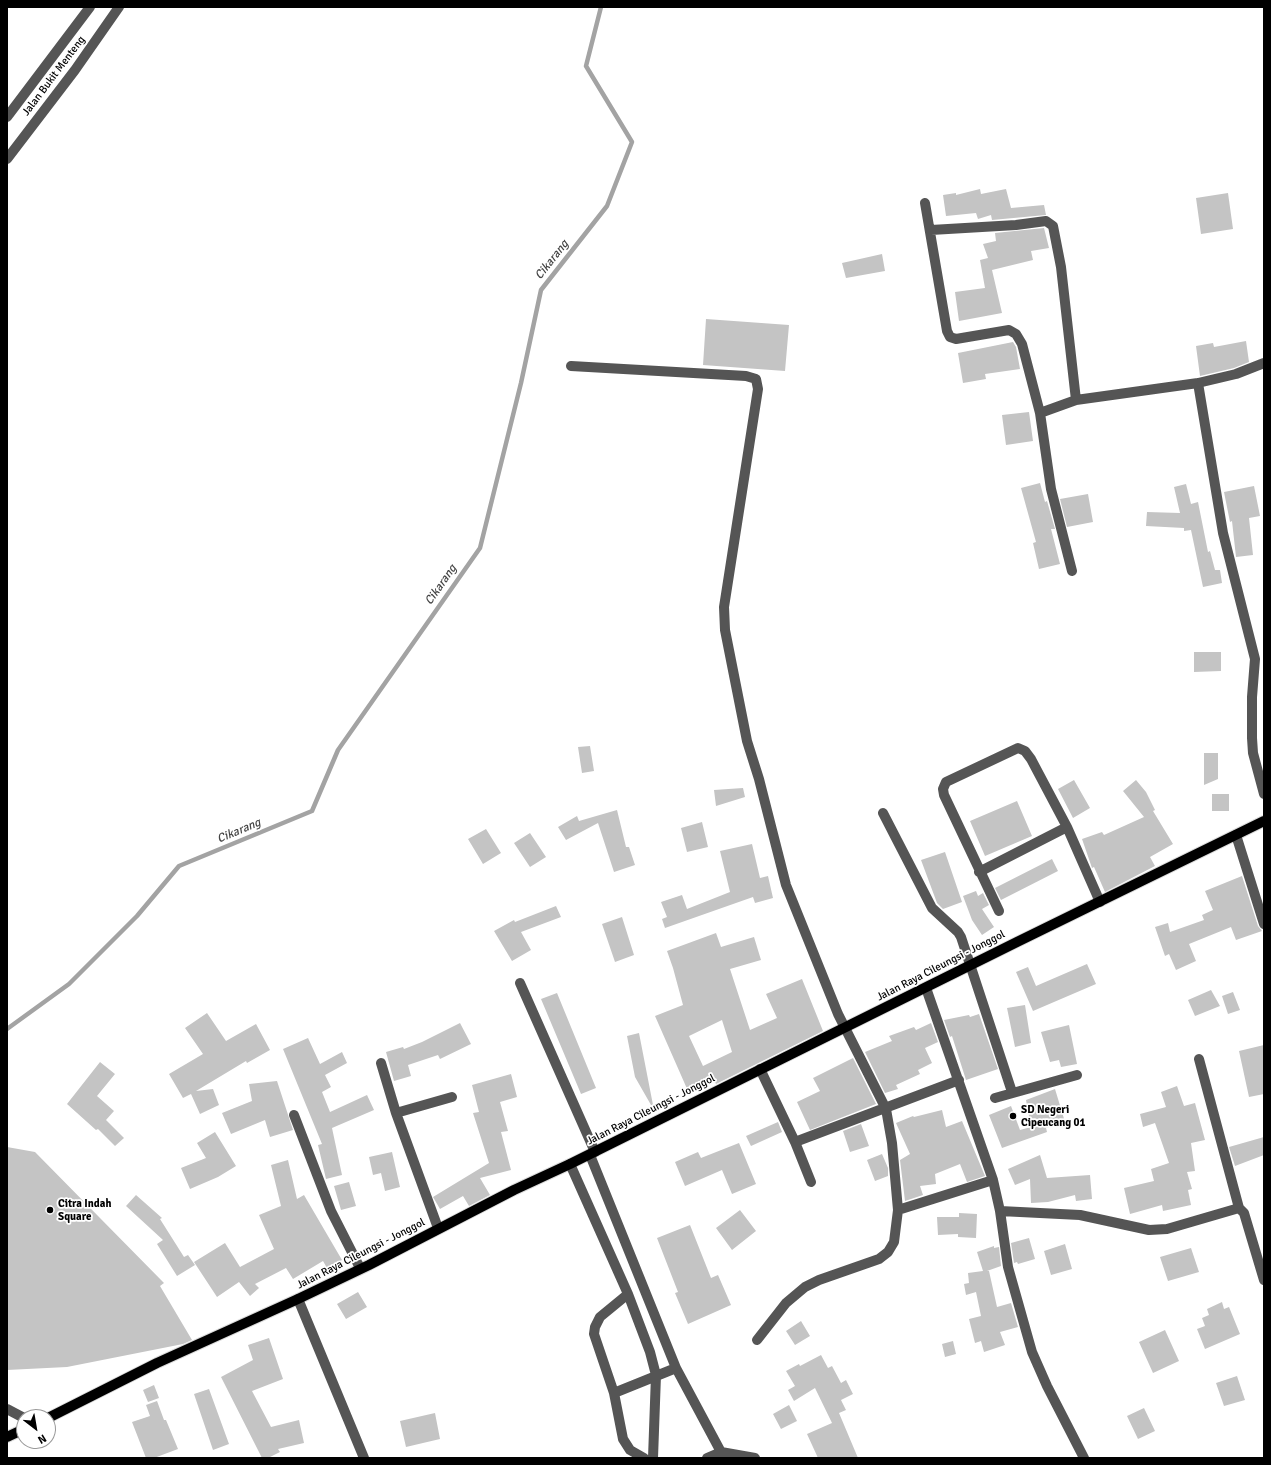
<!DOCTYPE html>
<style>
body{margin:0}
#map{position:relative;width:1271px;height:1465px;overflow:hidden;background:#fff;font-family:Signika,sans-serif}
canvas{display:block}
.frame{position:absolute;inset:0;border:8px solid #000;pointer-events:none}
.north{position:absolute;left:16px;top:1409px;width:40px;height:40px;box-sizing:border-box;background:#fff;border:1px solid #999;border-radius:50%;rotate:149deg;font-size:11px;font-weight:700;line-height:16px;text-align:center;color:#000}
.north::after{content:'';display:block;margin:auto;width:14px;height:18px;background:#000;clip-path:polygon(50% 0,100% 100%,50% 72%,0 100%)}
</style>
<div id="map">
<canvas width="1271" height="1465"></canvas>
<div class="frame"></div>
<div class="north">N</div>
</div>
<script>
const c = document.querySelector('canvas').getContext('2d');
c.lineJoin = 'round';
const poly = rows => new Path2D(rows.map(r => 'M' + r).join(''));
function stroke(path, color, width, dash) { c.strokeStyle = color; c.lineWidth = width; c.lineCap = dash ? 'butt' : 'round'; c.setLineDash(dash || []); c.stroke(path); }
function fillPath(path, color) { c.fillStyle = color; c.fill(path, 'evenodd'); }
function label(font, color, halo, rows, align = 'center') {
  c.font = font + ' Signika,sans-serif'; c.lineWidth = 3.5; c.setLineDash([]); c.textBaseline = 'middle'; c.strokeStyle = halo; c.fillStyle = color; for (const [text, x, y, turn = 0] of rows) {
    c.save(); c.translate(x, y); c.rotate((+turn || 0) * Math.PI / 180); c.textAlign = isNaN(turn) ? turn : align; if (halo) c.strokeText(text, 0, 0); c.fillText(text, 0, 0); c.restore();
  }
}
stroke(poly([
 [7,1029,69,984,137,916,179,866,312,811,338,750,480,548,521,383,541,290,607,206,632,142,586,66,601,7]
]), '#a3a3a3', 4.5);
fillPath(poly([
 [980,189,981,194,1006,189,1011,208,1044,205,1046,215,992,220,991,215,978,219,976,213,946,216,943,195,956,193,956,195],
 [1228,193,1233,229,1201,234,1196,198],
 [1044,228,1049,248,1031,251,1033,260,992,270,1002,313,959,321,955,292,985,288,980,260,988,258,983,244,996,241,995,233],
 [882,254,885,271,846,278,842,263],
 [706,319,789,325,785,371,703,365],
 [1246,341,1249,362,1234,368,1200,376,1196,346,1213,343,1214,347],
 [1013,342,1016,347,1020,369,985,374,986,379,963,383,958,353],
 [1029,412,1033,441,1006,445,1002,415],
 [1040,483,1045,502,1047,501,1055,529,1051,529,1060,564,1039,569,1033,543,1036,542,1021,488],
 [1186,484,1191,504,1198,502,1208,552,1210,551,1215,570,1220,570,1222,583,1203,587,1191,530,1184,531,1184,528,1146,526,1147,512,1180,513,1174,487],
 [1254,486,1260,516,1249,518,1253,555,1236,557,1232,521,1230,522,1224,492],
 [1088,494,1093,522,1067,527,1060,499],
 [1194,652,1221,652,1221,671,1194,672],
 [590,746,594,771,582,773,578,747],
 [1204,753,1218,753,1218,779,1204,785],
 [1074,780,1090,808,1073,818,1058,789],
 [1136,780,1146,792,1155,810,1153,811,1173,844,1150,857,1155,866,1105,892,1094,867,1092,868,1082,839,1102,832,1104,835,1144,817,1123,791],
 [743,788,745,797,716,806,714,790],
 [1212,794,1229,794,1229,811,1212,811],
 [1017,801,1032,836,985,856,970,821],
 [617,810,626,847,629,847,635,865,614,872,598,823,566,840,558,827,577,816,579,821],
 [702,822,708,847,687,852,681,828],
 [486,829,501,853,483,864,468,839],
 [530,833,546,857,530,867,514,843],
 [752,844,760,878,768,876,773,898,755,903,753,897,665,928,662,919,667,917,661,902,682,895,687,909,730,892,720,851],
 [945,852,962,902,943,909,937,903,921,860],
 [1052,859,1058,871,1001,900,995,888],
 [1242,876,1258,926,1262,931,1236,940,1231,927,1189,944,1196,961,1176,970,1169,954,1165,956,1155,927,1168,923,1170,932,1204,920,1202,915,1213,910,1205,891],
 [976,891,978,896,983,893,989,905,982,909,994,927,982,935,972,920,963,896],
 [556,906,561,917,521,932,531,950,512,961,494,931,514,920,515,922],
 [622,917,634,955,615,962,602,924],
 [716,933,721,947,754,937,761,960,730,969,750,1030,777,1018,766,994,802,979,823,1031,716,1084,713,1079,688,1091,655,1016,683,1005,673,968,667,951],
 [722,1020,732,1052,703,1066,689,1036],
 [1087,964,1096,984,1033,1011,1016,972,1028,967,1036,986],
 [1211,990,1220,1006,1195,1016,1188,1000],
 [1233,992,1240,1010,1228,1014,1222,996],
 [557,993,596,1088,581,1094,541,999],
 [1025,1005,1031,1043,1015,1047,1007,1008],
 [207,1013,226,1041,256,1024,270,1050,247,1063,246,1061,196,1091,213,1089,219,1105,200,1114,191,1094,183,1098,169,1074,203,1054,185,1028],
 [979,1014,998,1069,966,1080,952,1036,950,1037,944,1020,969,1015,970,1017],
 [460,1023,471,1044,440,1059,438,1055,408,1065,411,1076,394,1081,386,1052,403,1047,404,1049,422,1042],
 [931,1023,938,1042,925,1048,932,1063,918,1070,920,1074,896,1085,898,1089,885,1093,865,1052,892,1041,889,1036,914,1027,916,1030],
 [1069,1025,1077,1064,1061,1067,1059,1060,1050,1062,1041,1032],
 [639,1033,653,1105,651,1105,635,1077,627,1036],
 [308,1038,320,1064,342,1052,347,1063,325,1075,331,1087,322,1092,330,1112,367,1095,374,1110,332,1128,342,1175,326,1179,318,1145,322,1144,283,1049],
 [1264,1045,1264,1094,1249,1097,1239,1051],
 [853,1058,876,1104,810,1130,797,1102,820,1091,813,1078],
 [100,1062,115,1074,97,1096,114,1111,106,1120,124,1138,115,1146,98,1129,96,1130,67,1104],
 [511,1074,517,1097,500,1102,508,1131,501,1132,511,1170,480,1178,490,1195,469,1206,463,1196,440,1209,433,1197,489,1163,473,1113,479,1112,472,1085],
 [277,1081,293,1130,270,1137,265,1120,231,1134,222,1113,252,1101,249,1084],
 [1177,1086,1184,1106,1195,1103,1205,1140,1191,1143,1195,1171,1187,1172,1192,1189,1188,1190,1191,1205,1163,1211,1162,1205,1130,1214,1124,1188,1154,1181,1151,1169,1169,1163,1155,1123,1143,1127,1140,1114,1166,1107,1161,1092],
 [1055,1089,1065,1122,1046,1128,1047,1132,1002,1148,989,1115,1011,1106,1020,1130,1031,1127,1026,1100],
 [942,1110,946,1127,962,1121,985,1176,967,1182,960,1164,935,1174,936,1184,920,1186,923,1195,905,1201,900,1160,910,1154,896,1123,913,1116,914,1117],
 [778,1122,782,1132,751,1146,746,1136],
 [861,1124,869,1146,850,1152,843,1131],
 [215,1132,236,1166,218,1177,190,1189,181,1168,206,1158,197,1143],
 [1264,1137,1264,1155,1235,1166,1229,1147],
 [739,1143,756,1184,732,1194,722,1170,685,1186,675,1162,698,1152,701,1158],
 [7,1147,35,1152,164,1283,160,1286,192,1340,183,1344,67,1367,7,1370],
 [392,1152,400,1187,385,1191,381,1173,373,1175,369,1157],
 [882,1154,888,1168,888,1176,875,1181,867,1160],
 [1040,1155,1047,1178,1090,1175,1092,1199,1076,1201,1075,1195,1048,1202,1031,1203,1030,1179,1015,1185,1008,1169],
 [288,1160,297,1199,304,1195,342,1260,327,1268,323,1261,293,1279,286,1268,255,1284,259,1288,250,1296,239,1282,217,1297,194,1262,225,1243,240,1267,274,1249,259,1215,281,1206,271,1165],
 [349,1182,356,1206,341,1210,334,1186],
 [136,1195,162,1218,160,1219,184,1257,188,1255,195,1265,177,1276,157,1244,163,1240,126,1206],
 [740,1210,756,1231,732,1250,716,1228],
 [959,1213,977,1214,976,1238,958,1237,958,1234,938,1235,937,1217,959,1217],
 [690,1225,711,1278,718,1275,731,1305,688,1324,675,1293,678,1292,657,1238],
 [1029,1238,1035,1259,1018,1264,1017,1262,1014,1263,1011,1243],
 [1065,1244,1072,1269,1051,1275,1044,1251],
 [994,1246,994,1248,999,1247,1001,1266,987,1271,989,1271,997,1307,1011,1303,1018,1327,1000,1332,1005,1345,984,1352,981,1341,975,1343,969,1319,981,1316,976,1292,966,1295,964,1284,969,1283,968,1273,983,1271,977,1252],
 [1191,1248,1199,1272,1168,1281,1160,1257],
 [358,1292,367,1307,346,1319,337,1304],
 [1222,1302,1224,1309,1229,1307,1240,1334,1205,1349,1197,1329,1205,1326,1202,1318,1209,1315,1207,1309],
 [801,1321,810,1336,795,1345,786,1331],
 [1165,1330,1179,1361,1153,1373,1139,1342],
 [269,1338,283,1379,252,1391,271,1427,299,1420,304,1443,278,1449,280,1452,268,1458,262,1458,221,1377,253,1360,248,1345],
 [953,1341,956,1354,945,1357,942,1344],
 [821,1355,828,1368,832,1366,841,1383,846,1380,853,1394,841,1400,846,1410,839,1413,858,1458,818,1458,807,1434,832,1423,815,1388,794,1401,788,1390,795,1386,786,1371,799,1364,800,1366],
 [1237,1376,1245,1400,1224,1406,1216,1383],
 [154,1385,159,1398,148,1402,143,1390],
 [209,1389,229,1444,213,1450,194,1394],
 [157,1401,164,1420,166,1420,178,1449,154,1458,146,1458,132,1422,150,1416,146,1405],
 [789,1405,797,1421,781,1429,773,1414],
 [1144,1408,1155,1431,1138,1439,1127,1416],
 [435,1413,440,1439,406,1447,400,1421]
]), '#c4c4c4');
const major = poly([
 [48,1418,157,1363,298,1299,369,1265,514,1190,570,1164,1017,942,1264,821],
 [7,1437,24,1429]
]);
stroke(major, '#dbdbdb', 12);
stroke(poly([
 [7,117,90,7],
 [7,159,75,70,119,7],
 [925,203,947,331,950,337,956,339,1009,330,1016,334,1022,344,1040,413],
 [931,230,1016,225,1046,221,1053,226,1061,267,1076,400],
 [571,366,746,376,756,379,758,389,724,607,725,630,747,741,759,779,786,885,838,1014,886,1109,892,1143,898,1210,894,1242,888,1252,879,1259,819,1280,805,1287,786,1303,757,1340],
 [1198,383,1223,533,1255,659,1252,697,1252,738,1253,753,1264,794],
 [1072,571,1051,489,1040,413,1076,400,1198,383,1236,374,1264,363],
 [883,813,932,908,958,932,961,937,1012,1092],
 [1236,835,1264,924],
 [979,872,1067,827],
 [999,911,944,795,943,789,946,782,1018,748,1025,751,1031,759,1067,827,1100,902],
 [520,983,595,1152],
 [926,988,993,1180,1000,1211,1008,1267,1032,1352,1047,1386,1084,1458],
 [1199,1059,1239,1208],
 [381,1063,396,1113,438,1228],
 [760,1069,795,1142,811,1182],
 [995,1098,1077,1075],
 [396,1113,452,1097],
 [294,1115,331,1211,360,1268],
 [795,1142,959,1080],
 [590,1155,676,1368,721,1452,707,1458],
 [570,1164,628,1294,650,1352,656,1375,653,1458],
 [898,1210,993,1180],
 [1000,1211,1080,1215,1149,1230,1167,1229,1239,1208,1244,1213,1264,1280],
 [628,1294,600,1317,595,1327,594,1334,614,1393,623,1439,630,1450,644,1458],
 [298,1299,364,1458],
 [614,1393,676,1368],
 [7,1409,24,1418],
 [721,1452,755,1458]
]), '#555', 10);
stroke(major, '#000', 10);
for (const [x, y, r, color] of [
 [1013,1116,4,"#000"],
 [50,1210,4,"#000"]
]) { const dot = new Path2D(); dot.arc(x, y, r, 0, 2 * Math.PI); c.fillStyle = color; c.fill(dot); stroke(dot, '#fff', 1.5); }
label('11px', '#000', '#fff', [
 ["Jalan Bukit Menteng",54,76,-53],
 ["Jalan Raya Cileungsi - Jonggol",941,966,-27],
 ["Jalan Raya Cileungsi - Jonggol",651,1110,-27],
 ["Jalan Raya Cileungsi - Jonggol",361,1254,-27]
]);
label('bold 11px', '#000', '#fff', [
 ["SD Negeri",1021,1110],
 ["Cipeucang 01",1021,1123],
 ["Citra Indah",58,1204],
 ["Square",58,1217]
], 'left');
label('italic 12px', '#444', '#fff', [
 ["Cikarang",552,260,-52],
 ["Cikarang",441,585,-55],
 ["Cikarang",239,831,-23]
]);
</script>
